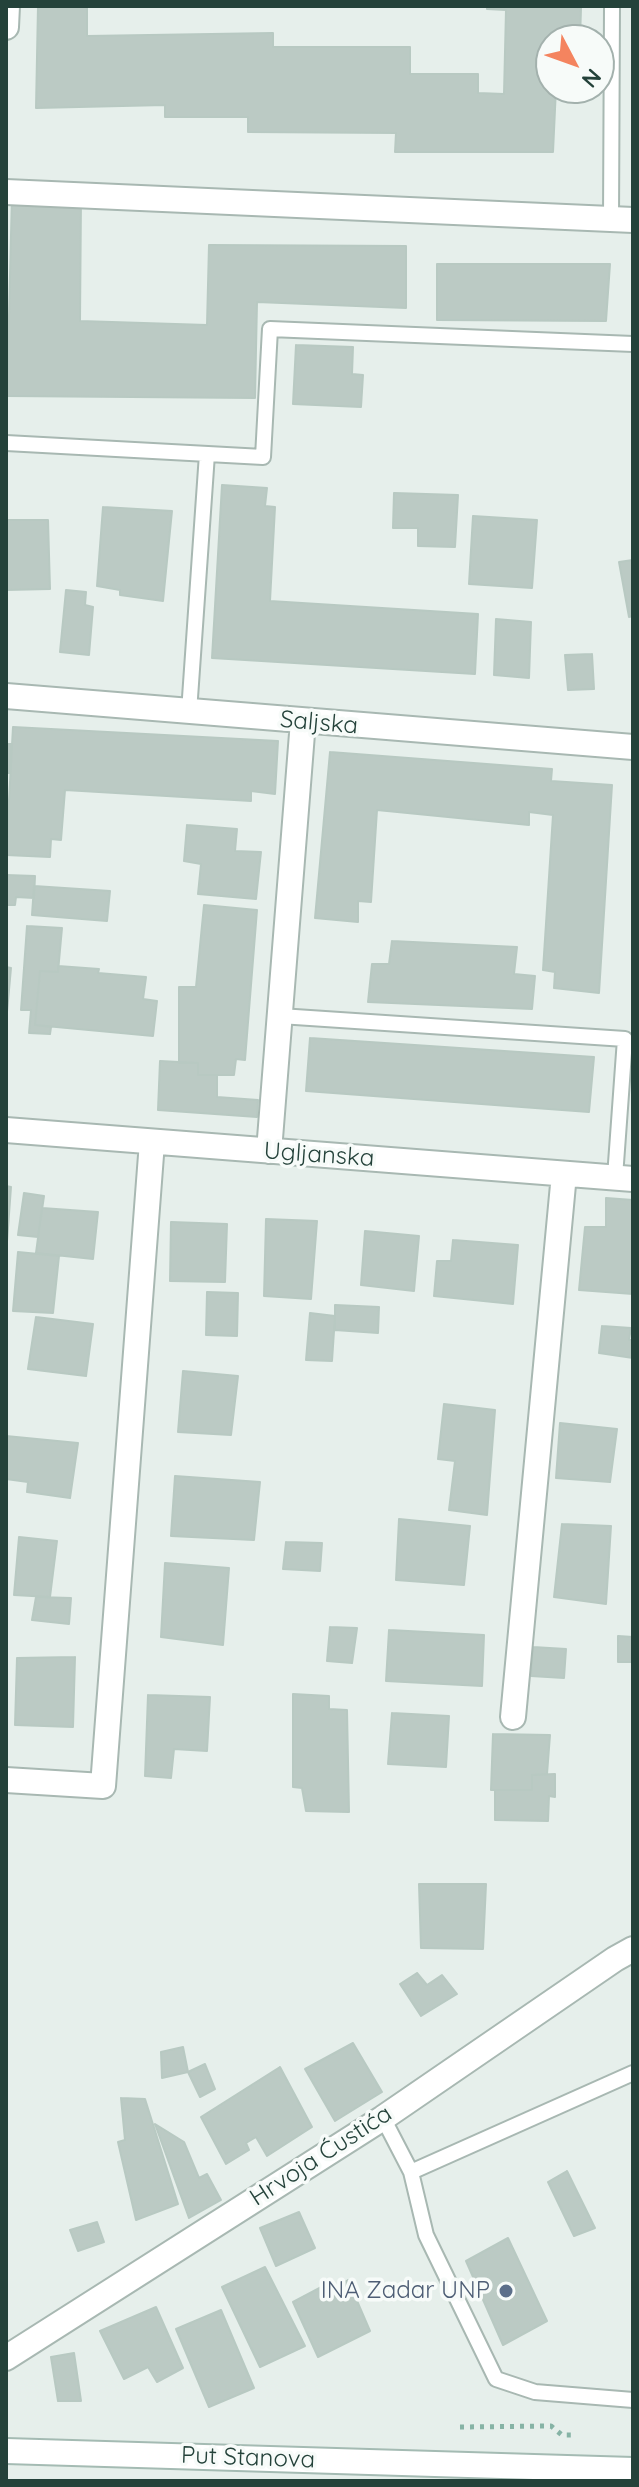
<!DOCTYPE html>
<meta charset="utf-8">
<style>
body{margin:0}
#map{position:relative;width:639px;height:2487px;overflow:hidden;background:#e6efeb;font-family:Quicksand,sans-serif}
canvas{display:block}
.frame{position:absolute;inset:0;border:8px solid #24423a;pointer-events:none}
.north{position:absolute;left:535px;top:24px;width:80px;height:80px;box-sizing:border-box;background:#f7fbf9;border:2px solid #a3b1ad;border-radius:50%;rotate:131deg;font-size:22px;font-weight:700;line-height:32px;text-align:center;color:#24423a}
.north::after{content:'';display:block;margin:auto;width:28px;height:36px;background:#f4845f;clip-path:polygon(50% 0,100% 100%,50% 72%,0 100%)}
</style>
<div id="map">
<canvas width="639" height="2487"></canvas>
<div class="frame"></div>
<div class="north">N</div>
</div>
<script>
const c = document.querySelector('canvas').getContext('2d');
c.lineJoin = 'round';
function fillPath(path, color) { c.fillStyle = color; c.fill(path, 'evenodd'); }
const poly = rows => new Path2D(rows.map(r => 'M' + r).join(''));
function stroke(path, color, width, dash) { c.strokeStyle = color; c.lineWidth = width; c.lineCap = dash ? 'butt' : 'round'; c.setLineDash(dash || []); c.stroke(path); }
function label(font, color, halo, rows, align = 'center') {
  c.font = font + ' Quicksand,sans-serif'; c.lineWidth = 7; c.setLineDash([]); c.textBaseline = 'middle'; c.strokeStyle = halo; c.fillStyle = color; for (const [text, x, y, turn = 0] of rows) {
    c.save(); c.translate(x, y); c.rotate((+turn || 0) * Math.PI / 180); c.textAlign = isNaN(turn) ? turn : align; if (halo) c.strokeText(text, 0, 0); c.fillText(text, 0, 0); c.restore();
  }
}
const building = poly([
 [38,6,87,6,87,36,273,33,273,47,410,47,410,74,478,74,478,93,504,94,506,10,487,9,487,6,565,6,581,8,580,40,551,40,551,88,578,88,556,88,553,152,395,152,396,133,248,132,248,117,165,117,165,105,36,108,38,6],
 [12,195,81,197,80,321,207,325,209,245,406,246,406,308,257,302,255,398,7,396,12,195],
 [437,264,610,264,606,321,437,320,437,264],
 [296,345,353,347,352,374,363,375,361,407,293,404,296,345],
 [222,485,267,488,265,506,275,507,270,601,478,614,475,674,212,658,222,485],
 [394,493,458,495,455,547,418,546,418,528,393,528,394,493],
 [103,507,172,511,163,601,120,595,120,590,97,586,103,507],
 [473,516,537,520,532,588,469,584,473,516],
 [6,520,48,520,50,589,6,590,6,520],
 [633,560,633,616,629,617,619,562,633,560],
 [66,590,86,592,85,605,93,607,89,655,60,652,66,590],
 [496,619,531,622,529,678,494,675,496,619],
 [592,654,594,689,568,690,565,655,592,654],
 [13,727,278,741,275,794,251,791,251,801,65,790,61,840,51,839,50,857,6,855,13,727],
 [6,744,11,744,10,773,6,773,6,744],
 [330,752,552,769,551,781,612,785,599,993,554,988,555,972,543,970,553,815,529,812,529,825,377,810,371,902,358,901,358,922,315,918,330,752],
 [187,825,237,829,235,851,261,852,256,899,198,894,201,864,184,861,187,825],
 [6,875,35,876,34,898,16,897,15,905,6,905,6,875],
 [34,886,110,891,107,921,32,915,34,886],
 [204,905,257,910,245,1060,236,1059,234,1075,198,1075,198,1063,179,1063,179,987,196,987,204,905],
 [27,926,62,928,58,972,40,971,35,1025,51,1027,50,1034,29,1033,31,1010,21,1010,27,926],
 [392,941,517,947,514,974,535,976,532,1009,368,1002,372,964,389,964,392,941],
 [58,966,99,969,98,973,146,977,143,999,157,1001,153,1036,35,1025,40,971,58,972,58,966],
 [6,967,11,968,6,1023,6,967],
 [310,1038,594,1057,589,1112,306,1091,310,1038],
 [160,1061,198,1063,198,1075,217,1075,217,1097,258,1100,257,1117,158,1110,160,1061],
 [6,1186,11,1187,6,1255,6,1186],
 [24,1193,44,1196,38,1237,18,1235,24,1193],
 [606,1198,633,1200,633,1294,579,1290,585,1227,606,1227,606,1198],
 [42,1208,98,1212,93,1259,36,1253,42,1208],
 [266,1219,317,1221,311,1299,264,1296,266,1219],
 [171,1222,227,1224,225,1282,170,1281,171,1222],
 [365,1231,419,1236,414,1291,361,1285,365,1231],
 [453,1240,518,1245,513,1304,434,1296,437,1261,451,1261,453,1240],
 [18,1252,59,1256,53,1313,13,1311,18,1252],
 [207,1292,238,1293,237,1336,206,1335,207,1292],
 [335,1305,379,1307,378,1333,335,1330,335,1305],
 [310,1313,335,1316,332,1361,306,1360,310,1313],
 [36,1317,93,1324,86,1376,28,1369,36,1317],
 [602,1326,631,1328,629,1340,633,1340,633,1358,599,1353,602,1326],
 [183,1371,238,1376,231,1435,178,1432,183,1371],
 [444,1404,495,1410,487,1515,449,1510,455,1461,438,1459,444,1404],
 [560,1423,617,1429,610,1482,556,1478,560,1423],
 [6,1436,78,1443,70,1498,27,1492,28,1482,6,1479,6,1436],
 [175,1476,260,1482,254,1540,171,1536,175,1476],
 [399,1519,470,1526,464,1585,396,1580,399,1519],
 [562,1524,611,1526,606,1604,554,1597,562,1524],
 [19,1537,57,1541,50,1597,14,1595,19,1537],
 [286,1542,322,1543,320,1571,283,1569,286,1542],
 [165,1563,229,1568,223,1645,161,1637,165,1563],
 [36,1597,71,1598,69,1624,32,1620,36,1597],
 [330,1627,357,1628,352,1663,327,1661,330,1627],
 [389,1630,484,1635,482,1686,386,1681,389,1630],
 [618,1636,633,1637,633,1662,618,1662,618,1636],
 [533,1647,566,1649,564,1678,531,1676,533,1647],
 [75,1657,73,1727,15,1725,17,1658,75,1657],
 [293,1694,329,1696,329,1709,347,1710,349,1812,306,1811,302,1788,293,1787,293,1694],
 [148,1695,210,1697,207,1751,174,1749,171,1778,145,1776,148,1695],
 [392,1713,449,1716,446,1767,388,1764,392,1713],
 [493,1734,550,1735,547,1774,532,1775,532,1790,491,1790,493,1734],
 [555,1774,555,1797,549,1796,548,1821,495,1820,495,1790,532,1790,532,1775,555,1774],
 [419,1884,486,1884,483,1949,421,1948,419,1884],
 [417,1973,427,1985,442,1975,457,1994,421,2016,400,1984,417,1973],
 [353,2043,382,2092,335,2121,305,2069,353,2043],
 [183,2047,188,2072,162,2078,161,2052,183,2047],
 [205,2064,215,2089,200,2097,188,2072,205,2064],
 [280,2067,312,2127,267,2156,256,2137,246,2143,249,2150,226,2164,201,2117,280,2067],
 [121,2098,145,2099,178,2204,136,2220,118,2142,125,2140,121,2098],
 [155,2124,184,2142,199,2178,207,2174,221,2200,189,2218,155,2124],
 [567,2171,595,2228,574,2236,548,2182,567,2171],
 [299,2212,315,2248,276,2266,260,2228,299,2212],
 [97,2222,104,2242,78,2251,70,2230,97,2222],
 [508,2238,547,2321,503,2345,466,2261,508,2238],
 [265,2267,305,2346,260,2367,222,2287,265,2267],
 [348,2280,370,2331,318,2357,293,2302,329,2283,334,2289,348,2280],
 [156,2307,183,2368,157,2382,148,2367,124,2379,100,2331,156,2307],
 [221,2310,254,2388,209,2407,176,2329,221,2310],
 [74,2353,81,2401,58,2401,51,2357,74,2353]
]);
fillPath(building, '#bbcac4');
stroke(building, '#b8c9c2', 2);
const service = poly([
 [611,219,612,6],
 [6,443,263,457,270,329,633,344],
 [189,712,207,454],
 [280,1016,625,1039,615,1177],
 [383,2118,411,2172,633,2073],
 [411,2172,426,2235,496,2379,535,2392,633,2400]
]);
const minor = poly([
 [6,27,7,6],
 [6,192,633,220],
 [6,696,633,747],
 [6,1130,633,1179],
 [269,1151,303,721],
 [513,1717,564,1174],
 [6,1780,103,1786,152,1142],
 [6,2358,383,2118,615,1959,633,1949]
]);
const secondary = poly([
 [6,2451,633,2470]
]);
stroke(service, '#a8b8b2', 18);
stroke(minor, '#a8b8b2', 28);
stroke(secondary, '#a4bbb3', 28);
stroke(poly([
 [460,2427,551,2426,562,2435,572,2435]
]), '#86b3a5', 5, [4, 6]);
stroke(service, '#fff', 14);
stroke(minor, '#fff', 24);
stroke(secondary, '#fff', 24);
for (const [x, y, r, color] of [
 [506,2291,8,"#5c6f8a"]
]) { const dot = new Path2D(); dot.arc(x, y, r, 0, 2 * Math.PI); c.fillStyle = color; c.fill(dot); stroke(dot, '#f7fbf9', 3); }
label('24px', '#24423a', '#f7fbf9', [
 ["Saljska",319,723,5],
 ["Ugljanska",319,1155,4],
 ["Hrvoja Ćustića",321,2156,-33],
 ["Put Stanova",248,2458,2]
]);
label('24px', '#4e5e75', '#f7fbf9', [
 ["INA Zadar UNP",490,2291]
], 'right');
</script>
